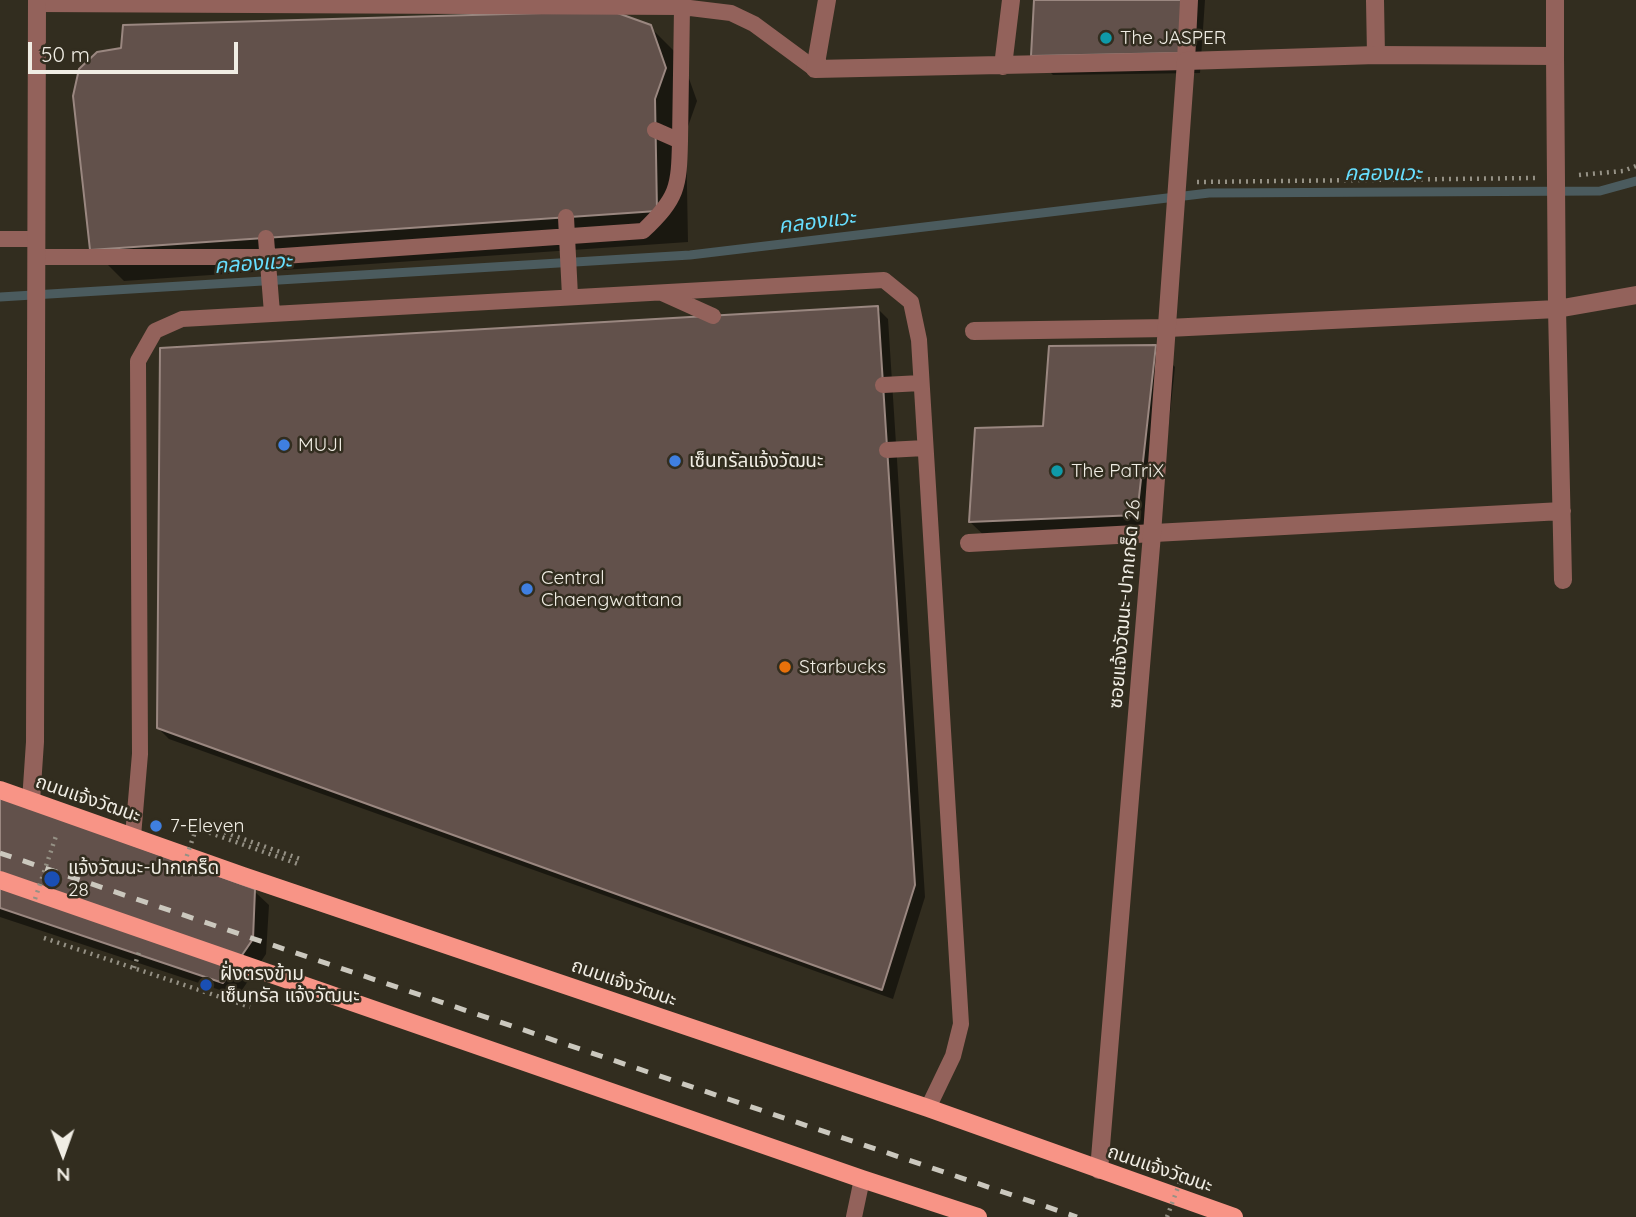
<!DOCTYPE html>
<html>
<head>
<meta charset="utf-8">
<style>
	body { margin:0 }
	#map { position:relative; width:1636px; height:1217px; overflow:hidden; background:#322d1f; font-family:Quicksand,sans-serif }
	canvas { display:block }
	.north { position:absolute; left:28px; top:1119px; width:70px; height:70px; -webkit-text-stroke:5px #322d1f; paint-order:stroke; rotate:179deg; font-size:19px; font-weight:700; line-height:28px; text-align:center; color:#f0ede4 }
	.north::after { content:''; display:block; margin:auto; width:24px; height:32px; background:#f0ede4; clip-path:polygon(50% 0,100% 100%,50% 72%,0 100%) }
	.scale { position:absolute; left:28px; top:42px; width:210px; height:32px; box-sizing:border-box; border:4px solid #f0ede4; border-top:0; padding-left:9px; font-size:21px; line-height:24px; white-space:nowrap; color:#f0ede4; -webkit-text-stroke:5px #322d1f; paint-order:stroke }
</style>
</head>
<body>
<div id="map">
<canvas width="1636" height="1217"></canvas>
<div class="north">N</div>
<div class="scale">50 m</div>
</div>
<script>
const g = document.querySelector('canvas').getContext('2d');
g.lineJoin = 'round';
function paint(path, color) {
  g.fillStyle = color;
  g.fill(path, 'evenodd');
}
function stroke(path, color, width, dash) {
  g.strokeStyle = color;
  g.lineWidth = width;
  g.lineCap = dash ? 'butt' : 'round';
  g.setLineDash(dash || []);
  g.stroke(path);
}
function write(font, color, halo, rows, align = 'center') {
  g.font = font + ' Quicksand,"Noto Sans Thai",sans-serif';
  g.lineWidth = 5;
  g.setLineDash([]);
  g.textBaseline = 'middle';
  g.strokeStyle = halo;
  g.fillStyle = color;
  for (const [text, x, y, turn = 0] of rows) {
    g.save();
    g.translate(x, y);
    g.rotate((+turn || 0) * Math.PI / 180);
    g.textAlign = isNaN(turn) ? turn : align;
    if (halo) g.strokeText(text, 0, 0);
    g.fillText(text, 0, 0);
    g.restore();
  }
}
const shadow = new Path2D(`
	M1036 0H1205L1200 73 1053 75 1033 55Z
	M650 27 682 59 697 101 686 132 688 242 124 281 92 249Z
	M877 308 888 319 925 897 893 999 169 739 158 728Z
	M1155 347 1175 367 1157 534 991 542 970 522 1044 428Z
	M0 798 254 891 269 905 266 954 238 996 0 917Z`);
const stream = new Path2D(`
	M0 297 690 255 1209 193 1600 191 1636 181`);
const building = new Path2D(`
	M1034 0H1184L1180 53 1031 56Z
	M612 11 651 25 666 68 655 99 657 211 90 250 73 96 79 69 97 52 121 48 123 25Z
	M878 306 915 885 882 990 157 728 160 348Z
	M1156 345 1137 515 969 522 975 428 1043 426 1049 346Z
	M0 797 255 889 253 939 223 983 0 908Z`);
const path = new Path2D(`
	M1579 175 1623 171 1636 166
	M1197 182 1535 178
	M198 823 303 860
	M196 828 301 865
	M44 938 250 1007
	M134 968 139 952`);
const service = new Path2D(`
	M37 4 682 7 731 13 754 24 815 69
	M680 141 682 7
	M566 217 570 296
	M266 238 272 313
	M0 239H37
	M37 257H269L643 231C678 198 679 187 680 141L655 130
	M662 293 713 316
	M883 385 921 383
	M887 450 925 448
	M133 836 140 754 138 361 155 331 182 319 884 280 911 302 919 340 961 1024 953 1056 928 1108
	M854 1217 862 1179`);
const minor = new Path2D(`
	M827 0 815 69 1186 61 1189 0
	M1375 0 1376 55
	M1555 56 1557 309 1563 580
	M1003 66 1011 0
	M974 331 1168 328 1557 309 1636 295
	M969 543 1562 511
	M31 801 35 742 37 0`);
const tertiary = new Path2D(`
	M1099 1170 1152 534 1186 61 1376 55 1555 56V0`);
const primary = new Path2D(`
	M0 790 243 876 928 1108 1234 1217
	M0 880 862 1179 978 1217`);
const rail = new Path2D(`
	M0 853 1077 1217`);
const pathBridge = new Path2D(`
	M180 876 198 823
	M35 899 57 833
	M1167 1217 1184 1171`);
const markers = [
	[1106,38,7,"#0f9aa8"],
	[284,445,7,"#3f7fe0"],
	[675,461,7,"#3f7fe0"],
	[1057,471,7,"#0f9aa8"],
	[527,589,7,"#3f7fe0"],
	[785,667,7,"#e8710a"],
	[156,826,7,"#3f7fe0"],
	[52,879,9,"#1a4fb4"],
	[206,985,7,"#1a4fb4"]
];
const poiNames = [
	["The JASPER",1120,38],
	["MUJI",298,445],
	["เซ็นทรัลแจ้งวัฒนะ",689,461],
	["The PaTriX",1071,471],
	["Central",541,578],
	["Chaengwattana",541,600],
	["Starbucks",799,667],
	["7-Eleven",170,826],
	["แจ้งวัฒนะ-ปากเกร็ด",68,868],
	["28",68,890],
	["ฝั่งตรงข้าม",220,974],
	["เซ็นทรัล แจ้งวัฒนะ",220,996]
];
const streetNames = [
	["ซอยแจ้งวัฒนะ-ปากเกร็ด 26",1125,604,-85],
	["ถนนแจ้งวัฒนะ",88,799,19],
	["ถนนแจ้งวัฒนะ",624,983,19],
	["ถนนแจ้งวัฒนะ",1160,1169,19]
];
const waterNames = [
	["คลองแวะ",1383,174],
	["คลองแวะ",817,222,-7],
	["คลองแวะ",253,264,-4]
];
paint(shadow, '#0007');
stroke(stream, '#4b5b5e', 9);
paint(building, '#62514b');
stroke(building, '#9a8780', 2);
stroke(path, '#959185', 4.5, [2, 5]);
stroke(service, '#93625b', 16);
stroke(minor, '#93625b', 18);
stroke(tertiary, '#93625b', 18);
stroke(primary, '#f89486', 18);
stroke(rail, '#cbc8be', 5, [12, 12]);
stroke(pathBridge, '#959185', 4.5, [2, 5]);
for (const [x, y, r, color] of markers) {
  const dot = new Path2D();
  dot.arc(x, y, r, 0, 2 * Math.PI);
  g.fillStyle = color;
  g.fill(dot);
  stroke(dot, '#322d1f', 2.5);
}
write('19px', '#f0ede4', '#322d1f', poiNames, 'left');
write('19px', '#f0ede4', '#322d1f', streetNames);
write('italic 21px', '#67defe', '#322d1f', waterNames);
</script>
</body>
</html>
